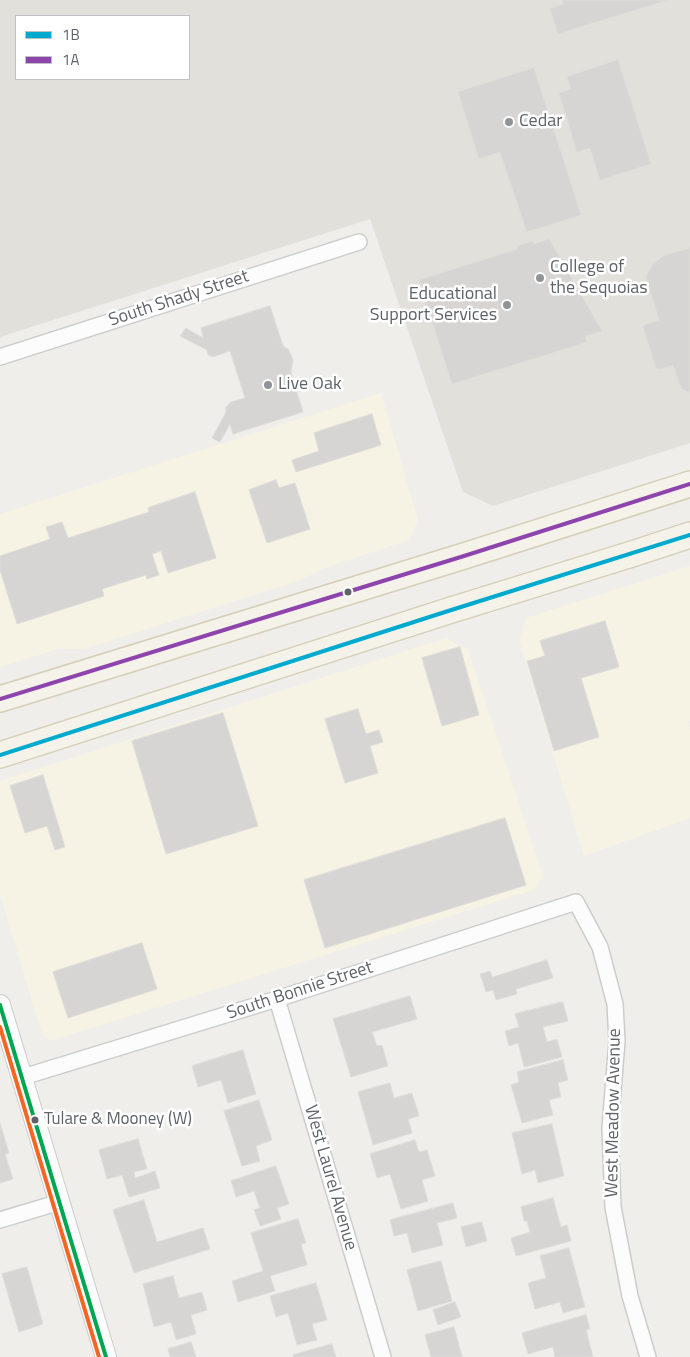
<!DOCTYPE html>
<html>
<head>
<meta charset="utf-8">
<style>
	body { margin:0 }
	#map { position:relative; width:690px; height:1357px; overflow:hidden; background:#efeeea; font-family:"Titillium Web",sans-serif }
	canvas { display:block }
	.legend { position:absolute; left:15px; top:15px; width:175px; height:65px; box-sizing:border-box; background:#fff; border:1px solid #bfc1c3; margin:0; padding:6px 9px; list-style:none; font-size:15px; color:#5f6368 }
	.legend li { display:flex; align-items:center; gap:10px; height:25px }
	.legend b { width:25px; border:1px solid #bfc1c3 }
</style>
</head>
<body>
<div id="map">
<canvas width="690" height="1357"></canvas>
<ul class="legend">
<li><b style="height:6px;background:#00a9ce"></b>1B</li>
<li><b style="height:6px;background:#8e44ad"></b>1A</li>
</ul>
</div>
<script>
const g = document.querySelector('canvas').getContext('2d');
g.lineJoin = 'round';
function paint(path, color) {
  g.fillStyle = color;
  g.fill(path, 'evenodd');
}
function stroke(path, color, width, dash) {
  g.strokeStyle = color;
  g.lineWidth = width;
  g.lineCap = dash ? 'butt' : 'round';
  g.setLineDash(dash || []);
  g.stroke(path);
}
function write(font, color, halo, rows, align = 'center') {
  g.font = font + ' "Titillium Web",sans-serif';
  g.lineWidth = 5;
  g.setLineDash([]);
  g.textBaseline = 'middle';
  g.strokeStyle = halo;
  g.fillStyle = color;
  for (const [text, x, y, turn = 0] of rows) {
    g.save();
    g.translate(x, y);
    g.rotate((+turn || 0) * Math.PI / 180);
    g.textAlign = isNaN(turn) ? turn : align;
    if (halo) g.strokeText(text, 0, 0);
    g.fillText(text, 0, 0);
    g.restore();
  }
}
const commercial = new Path2D(`
	M381 393 418 520 409 540 327 567 298 581 84 649H58L0 667V514Z
	M690 566V720L688 721 690 731V818L584 856 519 640 526 618Z
	M446 638 468 650 543 876 533 890 50 1041 42 1034 0 894V781Z`);
const education = new Path2D(`
	M0 0H690V443L493 506 463 492 370 219 0 337ZM16 16H189V79H16Z`);
const building = new Path2D(`
	M562 0H668L558 34 550 9 563 4Z
	M618 60 651 164 600 180 590 148 577 152 559 93 571 89 567 77Z
	M534 68 581 215 527 232 500 152 479 159 458 92Z
	M549 239 602 331 585 336 587 342 452 384 419 280 518 249 517 246 532 241 534 244Z
	M690 248V392L685 391 681 388 673 365 660 369 656 368 643 327 644 325 659 320 646 277 648 272 653 265 663 256Z
	M270 306 283 346 288 349 291 355 293 361 291 372 303 412 233 434 230 424 220 442 212 438 226 412V407L231 402 245 398 230 351 213 357 208 355 207 350 180 336 186 328 203 338 201 328Z
	M372 414 381 445 296 472 292 460 319 451 314 433Z
	M276 480 279 488 295 483 310 529 267 543 249 490Z
	M195 492 216 558 168 573 161 551 152 554 159 575 147 579 146 575 102 589 104 596 17 624 0 570V556L50 539 46 527 62 522 68 538 149 512 148 508Z
	M605 621 619 667 581 678 599 737 554 751 527 661 545 656 540 641Z
	M460 647 479 715 442 726 422 658Z
	M358 709 366 734 379 730 383 742 370 746 378 773 345 783 325 719Z
	M223 713 258 826 166 854 132 741Z
	M43 775 65 847 55 850 47 826 25 833 10 786Z
	M505 818 526 885 325 948 304 880Z
	M142 943 157 989 68 1018 53 972Z
	M547 960 553 978 516 989 517 994 496 1000 493 990 486 992 480 974 490 971 492 977Z
	M410 996 417 1019 372 1032 377 1046 382 1045 388 1066 351 1077 333 1019Z
	M563 1002 568 1021 543 1027 547 1042 557 1039 562 1057 524 1067 518 1043 509 1046 505 1031 519 1027 515 1014Z
	M243 1050 256 1094 228 1103 221 1080 198 1087 192 1066Z
	M563 1060 568 1080 558 1083 561 1097 549 1100 553 1115 522 1123 511 1085 519 1082 517 1072Z
	M390 1083 394 1098 412 1093 419 1116 408 1119 412 1133 373 1145 358 1092Z
	M259 1100 272 1140 256 1146 260 1161 242 1166 224 1111Z
	M0 1123 9 1153 5 1154 13 1179 0 1183Z
	M552 1124 564 1176 538 1183 535 1170 522 1174 512 1133Z
	M138 1139 147 1169 134 1172 135 1178 155 1171 160 1188 129 1197 122 1175 107 1179 99 1150Z
	M415 1140 419 1152 427 1150 435 1176 422 1180 428 1201 401 1209 390 1174 377 1178 370 1154Z
	M276 1166 289 1204 277 1208 281 1219 260 1226 254 1210 260 1208 254 1191 236 1197 231 1181Z
	M553 1198 561 1227 567 1225 571 1241 516 1256 511 1238 530 1232 527 1221H524L521 1207Z
	M144 1200 157 1242 203 1228 210 1249 134 1273 113 1210Z
	M453 1203 457 1218 437 1223 443 1245 412 1253 407 1233 394 1236 390 1220Z
	M298 1219 306 1243 301 1244 307 1265 270 1276 275 1291 238 1302 232 1281 263 1271 251 1233Z
	M482 1222 487 1241 466 1247 461 1227Z
	M569 1248 585 1307 563 1313 560 1302 535 1309 528 1283 546 1278 540 1256Z
	M441 1261 452 1301 418 1311 407 1270Z
	M27 1267 43 1324 19 1332 2 1274Z
	M173 1276 179 1298 202 1292 207 1310 191 1315 196 1334 176 1340 171 1322 154 1327 143 1284Z
	M316 1283 327 1320 312 1324 317 1340 297 1345 288 1313 276 1317 270 1296Z
	M455 1302 461 1317 438 1325 433 1310Z
	M586 1315 590 1329 586 1330 593 1357H555L553 1347 528 1354 522 1333Z
	M454 1327 462 1357H431L425 1335Z
	M191 1342 196 1357H170L168 1349Z
	M332 1344 336 1357H293V1355Z`);
const minor = new Path2D(`
	M0 357 359 242
	M277 999 383 1357
	M23 1077 277 999 576 902 600 947 615 1004 617 1041 610 1128 613 1207 630 1296 648 1357
	M0 1220 60 1202`);
const tertiary = new Path2D(`
	M0 1005 106 1357`);
const primary = new Path2D(`
	M0 699 464 556 690 484
	M0 755 445 612 632 554 690 535`);
const bus1 = new Path2D(`
	M0 755 445 612 690 535`);
const bus2 = new Path2D(`
	M0 699 464 556 690 484`);
const bus3 = new Path2D(`
	M0 1005 106 1357`);
const bus4 = new Path2D(`
	M0 1027 99 1357`);
const markers = [
	[509,122,5,"#919496"],
	[540,278,5,"#919496"],
	[507,305,5,"#919496"],
	[268,385,5,"#919496"],
	[348,592,4.5,"#5f6368"],
	[35,1120,4.5,"#5f6368"]
];
const busNames = [
	["Tulare & Mooney (W)",44,1120]
];
const poiNames = [
	["Cedar",519,122],
	["College of",550,268],
	["the Sequoias",550,289],
	["Educational",497,295,"right"],
	["Support Services",497,316,"right"],
	["Live Oak",278,385]
];
const streetNames = [
	["South Shady Street",179,299,-18],
	["South Bonnie Street",300,991,-18],
	["West Meadow Avenue",614,1113,-89],
	["West Laurel Avenue",330,1178,74]
];
paint(commercial, '#f7f3e4');
paint(education, '#e2e0da');
paint(building, '#d6d5d3');
stroke(building, '#deddd9', 1);
stroke(minor, '#cbcccc', 18);
stroke(tertiary, '#cbcccc', 22);
stroke(primary, '#d7ceb8', 28);
stroke(minor, '#fdfcfc', 15);
stroke(tertiary, '#fdfcfc', 20);
stroke(primary, '#f4f2e9', 25);
stroke(bus1, '#00a9ce', 4);
stroke(bus2, '#8e44ad', 4);
stroke(bus3, '#00a651', 4);
stroke(bus4, '#f26522', 4);
for (const [x, y, r, color] of markers) {
  const dot = new Path2D();
  dot.arc(x, y, r, 0, 2 * Math.PI);
  g.fillStyle = color;
  g.fill(dot);
  stroke(dot, '#fff', 2);
}
write('17px', '#5f6368', '#fff', busNames, 'left');
write('18px', '#5f6368', '#fff', poiNames, 'left');
write('18px', '#5f6368', '#fff', streetNames);
</script>
</body>
</html>
